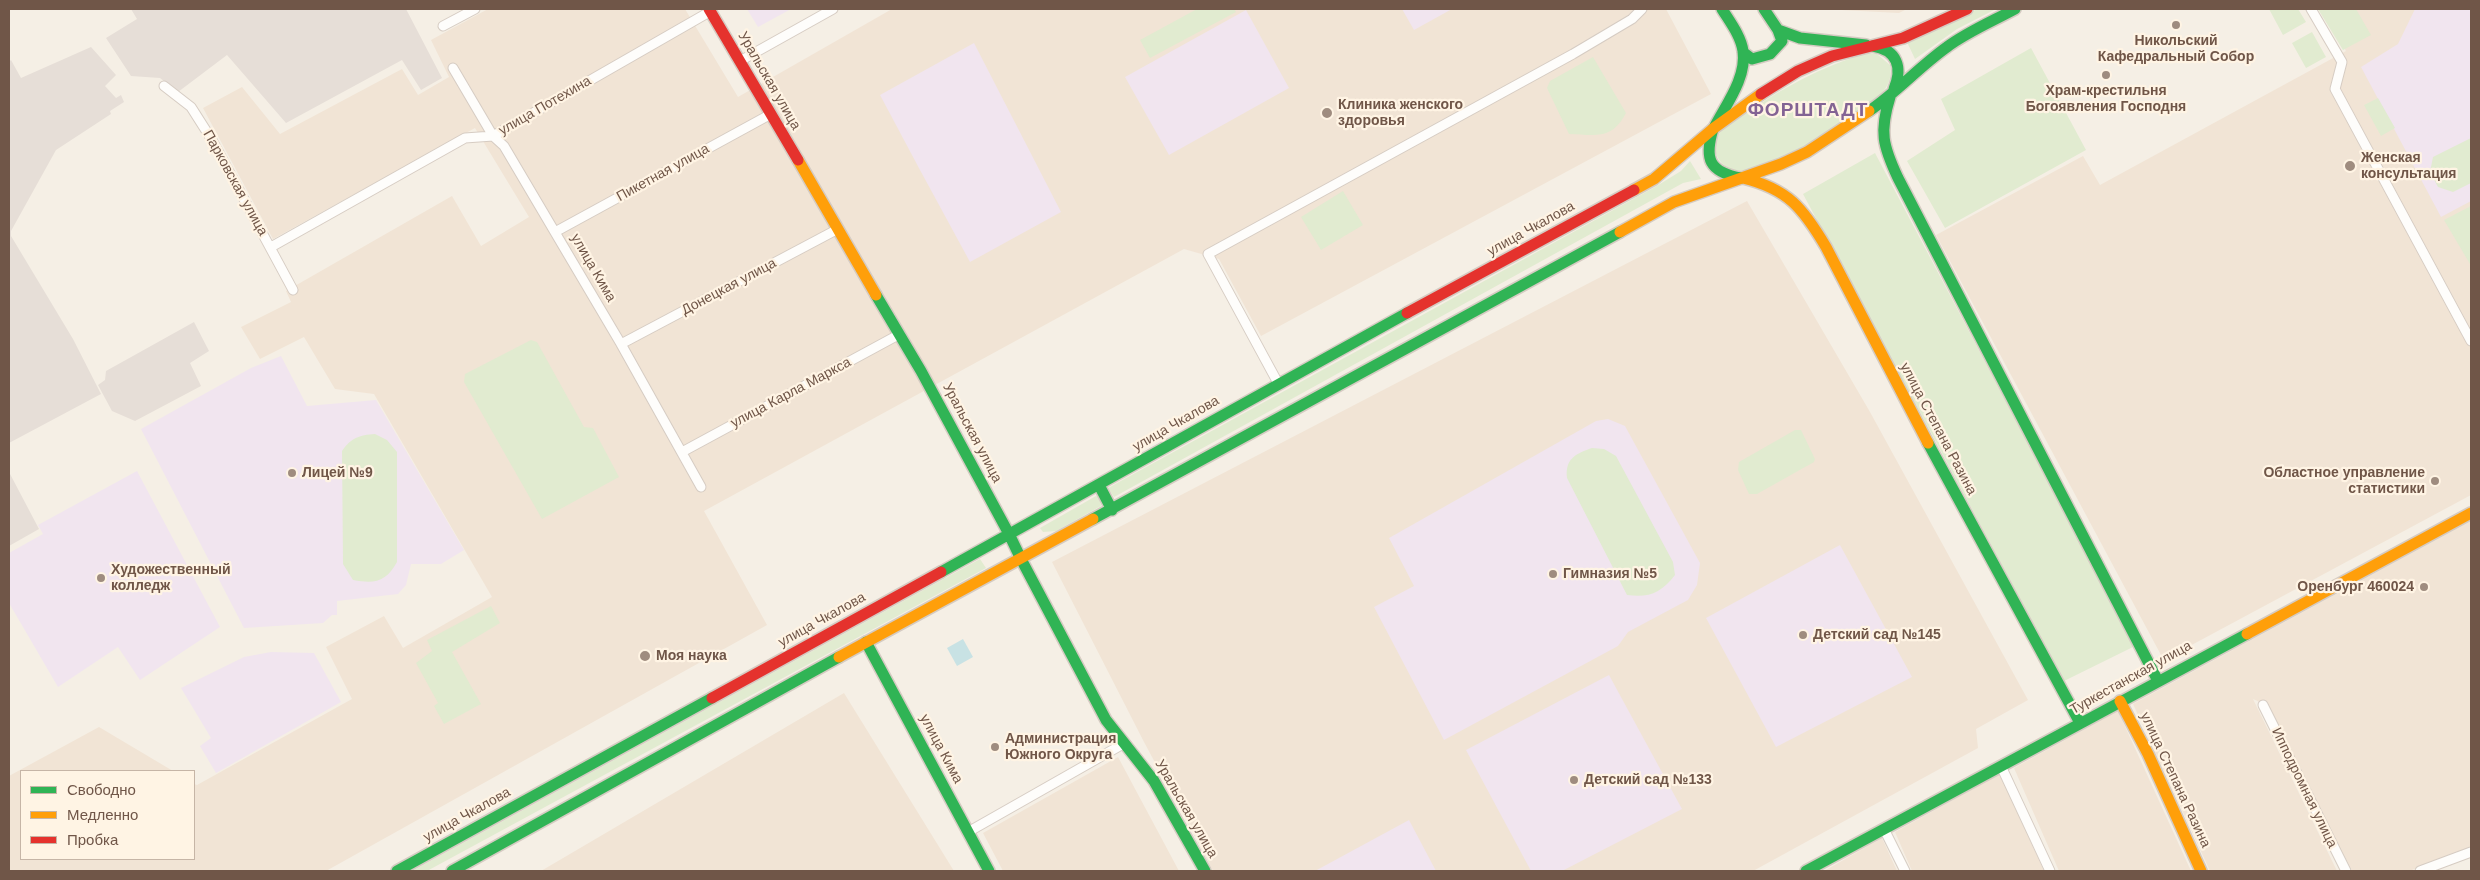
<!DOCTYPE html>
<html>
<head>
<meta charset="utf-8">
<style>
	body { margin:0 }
	#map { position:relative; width:2480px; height:880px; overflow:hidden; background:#f5efe5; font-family:Arial,sans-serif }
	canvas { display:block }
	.frame { position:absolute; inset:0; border:10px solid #705648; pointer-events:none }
	.legend { position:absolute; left:20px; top:770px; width:175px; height:90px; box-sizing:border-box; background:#fff4e4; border:1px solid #c6b5a6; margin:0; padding:6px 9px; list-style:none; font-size:15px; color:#705648 }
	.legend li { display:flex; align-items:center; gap:10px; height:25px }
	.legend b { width:25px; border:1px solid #c6b5a6 }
</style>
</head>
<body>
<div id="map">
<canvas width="2480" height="880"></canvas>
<div class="frame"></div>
<ul class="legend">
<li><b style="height:6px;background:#30b455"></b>Свободно</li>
<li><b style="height:6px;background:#ff9f0a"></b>Медленно</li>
<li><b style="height:6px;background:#e5322d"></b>Пробка</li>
</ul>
</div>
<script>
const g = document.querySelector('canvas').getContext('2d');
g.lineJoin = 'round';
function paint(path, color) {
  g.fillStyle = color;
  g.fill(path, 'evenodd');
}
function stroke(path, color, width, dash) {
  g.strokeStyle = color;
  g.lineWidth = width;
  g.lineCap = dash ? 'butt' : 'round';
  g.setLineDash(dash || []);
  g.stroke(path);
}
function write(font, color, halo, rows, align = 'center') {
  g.font = font + ' Arial,sans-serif';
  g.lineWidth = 4.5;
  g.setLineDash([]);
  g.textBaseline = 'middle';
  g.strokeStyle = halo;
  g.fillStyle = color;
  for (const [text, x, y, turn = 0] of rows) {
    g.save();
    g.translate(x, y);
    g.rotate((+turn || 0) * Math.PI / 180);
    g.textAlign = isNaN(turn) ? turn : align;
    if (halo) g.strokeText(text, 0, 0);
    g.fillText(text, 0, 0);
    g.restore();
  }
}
const residential = new Path2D(`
	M488 9H685L738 97 892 9H1666L1711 94 1261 336 1219 259 1184 249 704 511 767 625 326 871H9V776L99 727 173 771H21V859H194V784L197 785 352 699 326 647 384 616 403 648 492 597 374 394 335 389 304 337 260 359 241 327 291 302 286 291 452 196 481 246 529 217 475 128 273 239 203 108 242 87 280 134 402 69 418 95 449 77 431 40Z
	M1822 9H1907L1899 13Z
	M2322 9H2471V495L2173 655H2161L1936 235 2083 156 2100 185 2346 51Z
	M1747 201 1870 412 2028 700 1976 729 1978 748 1753 871H1213L1144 742 1052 562Z
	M2471 521V848L2409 871H2352L2269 706 2253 699 2337 871H2210L2133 704Z
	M844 693 954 871H541Z
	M2118 711 2191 871H2059L2014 768Z
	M1118 757 1179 871H1003L983 833Z
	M2000 774 2044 871H1912L1895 832Z
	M1882 838 1897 871H1824Z`);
const industrial = new Path2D(`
	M131 9H406L442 78 421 90 402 60 286 123 227 55 178 92 160 78 131 76 106 38 137 19Z
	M91 47 116 75 105 86 116 98 121 95 124 102 110 111 111 114 56 150 11 231V236L73 339 101 394 9 443V62L11 60 21 78Z
	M194 322 209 351 190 363 201 386 135 421 112 411 98 385 105 380 106 371Z
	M9 472 39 529 9 546Z`);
const education = new Path2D(`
	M747 9H791L758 27Z
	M1402 9H1452L1414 30Z
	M2415 9H2471V201L2441 217 2361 67 2398 44Z
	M1246 10 1289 88 1169 155 1125 77Z
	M974 43 1061 212 970 262 920 170 993 129 920 170 880 95Z
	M281 356 307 406 376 400 464 550 441 564H411L406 585 398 594 337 601V615H332L323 623 244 628 141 429 251 368Z
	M1608 419 1625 426 1700 563 1697 585 1688 600 1628 632 1618 646 1444 740 1374 607 1414 586 1389 538 1596 421Z
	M137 471 220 627 140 680 118 647 58 687 9 603V553L43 534 38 525Z
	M1840 545 1912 677 1776 747 1706 618Z
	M271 652 314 653 341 702 216 773 200 746 211 738 181 688 244 657Z
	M1609 675 1682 809 1562 871H1531L1466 750Z
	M1409 820 1436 871H1315Z`);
const green = new Path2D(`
	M1197 9H1234L1236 12 1150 58 1140 40Z
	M1977 9H1996L1957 29 1915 59 1907 42 1944 27Z
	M2269 9H2298L2306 22 2283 35Z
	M2318 9H2356L2371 35 2343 50Z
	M2312 32 2326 57 2306 68 2292 43Z
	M2031 48 2086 150 1945 228 1907 161 1955 130 1941 99Z
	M1867 53 1877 54 1890 65C1892 77 1889 86 1880 95 1873 103 1861 109 1852 115 1827 132 1765 177 1734 170 1725 168 1718 161 1716 153 1715 147 1716 139 1719 134 1723 127 1733 122 1740 117 1779 90 1822 66 1867 53Z
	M1593 57 1626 113C1612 140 1596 135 1569 134L1547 88 1550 81Z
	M2378 98 2395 128 2381 136 2364 105Z
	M2471 138V183L2453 192 2438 187 2430 172 2433 157Z
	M1875 153 2135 646 2064 681 1803 194Z
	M1690 161 1701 179 1683 183 1114 497 1108 488 1655 187 1681 171Z
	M1343 191 1363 225 1321 250 1301 217Z
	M2471 206V263L2470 264 2444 220Z
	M531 340 537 342 584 427 593 428 619 477 542 519 464 382 465 374Z
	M1795 430H1801L1815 459 1814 462 1757 494H1749L1738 470 1739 462Z
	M375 434 387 440 397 452V562C386 582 375 584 353 580L343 564 342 451C351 438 359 435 375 434Z
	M1592 448 1604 449 1616 456 1673 562 1675 575C1661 593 1649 598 1627 595L1567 478C1565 459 1575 454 1592 448Z
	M1096 496 1099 497 1101 506 1056 531 1043 532 1040 528Z
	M980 559 986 568 427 871H412Z
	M491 606 500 623 452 652 481 704 444 724 434 706 438 703 416 663 432 651 427 640Z`);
const water = new Path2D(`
	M963 639 973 657 957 666 947 648Z`);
const street = new Path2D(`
	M2311 9 2342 62 2335 89 2471 341
	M443 26 475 9
	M740 61 833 9
	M453 68 493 136 504 146 621 344 701 487
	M164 86 191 107 212 140 293 290
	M555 232 771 114
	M271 247 465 138 493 136 711 11
	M621 344 838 229
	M1278 383 1208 254 1573 54 1632 19 1642 9
	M682 452 900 334
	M2263 705 2346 871
	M2001 766 2050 871
	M1884 829 1905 871
	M968 832 1123 744
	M2420 871 2471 852`);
const fast = new Path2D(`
	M1764 9 1778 30 1800 38 1866 45
	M1873 46C1897 50 1903 67 1894 89
	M1743 52 1752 59 1770 54 1782 41 1778 30
	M1890 97C1879 132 1883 146 1898 178L2158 681
	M1869 111C1897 92 1919 67 1947 47 1967 32 1993 21 2015 9
	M1714 128C1725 106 1747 78 1743 51 1741 36 1730 22 1722 9
	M1713 129C1704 159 1709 172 1741 178
	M876 295 921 371 1009 534
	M1928 443 2080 723
	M1099 485 1112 510
	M1093 519 1620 232
	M1009 534 1021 559
	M1021 559 1106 720 1154 781 1205 871
	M941 572 1407 313
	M866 642 989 871
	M397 871 712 698
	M452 871 839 657
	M1806 871 2247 634`);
const slow = new Path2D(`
	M798 160 876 295
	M1743 178C1788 189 1803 208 1826 247L1928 443
	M1634 190 1654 179 1714 128 1761 94
	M1620 232 1674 202 1781 164 1807 152 1869 111
	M2247 634 2471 513
	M839 657 1093 519
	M2120 701 2148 754 2201 871`);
const jam = new Path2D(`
	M709 9 798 160
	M1761 94 1798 71 1832 56 1903 38 1967 9
	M1407 313 1634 190
	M712 698 941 572`);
const markers = [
	[2176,25,5,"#9f8c7f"],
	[2106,75,5,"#9f8c7f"],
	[1327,113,6,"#9f8c7f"],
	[2350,166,6,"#9f8c7f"],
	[292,473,5,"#9f8c7f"],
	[2435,481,5,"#9f8c7f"],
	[1553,574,5,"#9f8c7f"],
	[101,578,5,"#9f8c7f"],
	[2424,587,5,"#9f8c7f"],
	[1803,635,5,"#9f8c7f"],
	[645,656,6,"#9f8c7f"],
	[995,747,5,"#9f8c7f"],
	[1574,780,5,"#9f8c7f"]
];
const poiNames = [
	["Никольский",2176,41,"center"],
	["Кафедральный Собор",2176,57,"center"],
	["Храм-крестильня",2106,91,"center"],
	["Богоявления Господня",2106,107,"center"],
	["Клиника женского",1338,105],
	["здоровья",1338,121],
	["Женская",2361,158],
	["консультация",2361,174],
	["Лицей №9",302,473],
	["Областное управление",2425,473,"right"],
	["статистики",2425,489,"right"],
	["Художественный",111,570],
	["колледж",111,586],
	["Гимназия №5",1563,574],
	["Оренбург 460024",2414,587,"right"],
	["Детский сад №145",1813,635],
	["Моя наука",656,656],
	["Администрация",1005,739],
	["Южного Округа",1005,755],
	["Детский сад №133",1584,780]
];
const streetNames = [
	["Уральская улица",769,81,60],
	["улица Потехина",545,106,-30],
	["Пикетная улица",663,173,-29],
	["Парковская улица",235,183,61],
	["улица Чкалова",1531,229,-29],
	["улица Кима",593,268,60],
	["Донецкая улица",729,287,-28],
	["улица Карла Маркса",791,393,-28],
	["улица Чкалова",1176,424,-30],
	["улица Степана Разина",1938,429,62],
	["Уральская улица",972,433,62],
	["улица Чкалова",822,620,-29],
	["Туркестанская улица",2131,678,-29],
	["улица Кима",941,749,62],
	["улица Степана Разина",2175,780,65],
	["Ипподромная улица",2304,788,64],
	["Уральская улица",1186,809,60],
	["улица Чкалова",467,815,-29]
];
const districtNames = [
	["ФОРШТАДТ",1808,111]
];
paint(residential, '#f1e4d5');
paint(industrial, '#e6ded7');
paint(education, '#f1e5ef');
paint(green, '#e1ebd0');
paint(water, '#c8e2e4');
stroke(street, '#d6ccc3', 11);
stroke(fast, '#d5cbc2', 14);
stroke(slow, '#d5cbc2', 14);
stroke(jam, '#d5cbc2', 14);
stroke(street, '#fefdfb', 9);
stroke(fast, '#30b455', 11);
stroke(slow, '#ff9f0a', 11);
stroke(jam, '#e5322d', 11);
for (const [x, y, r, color] of markers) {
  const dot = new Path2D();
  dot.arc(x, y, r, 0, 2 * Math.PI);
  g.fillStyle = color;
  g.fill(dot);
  stroke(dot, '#fff4e4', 2);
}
write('bold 14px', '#705648', '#fff4e4', poiNames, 'left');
write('14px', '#705648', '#fff4e4', streetNames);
g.letterSpacing = '1px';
write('bold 19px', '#836394', '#fff4e4', districtNames);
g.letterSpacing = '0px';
</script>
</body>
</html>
